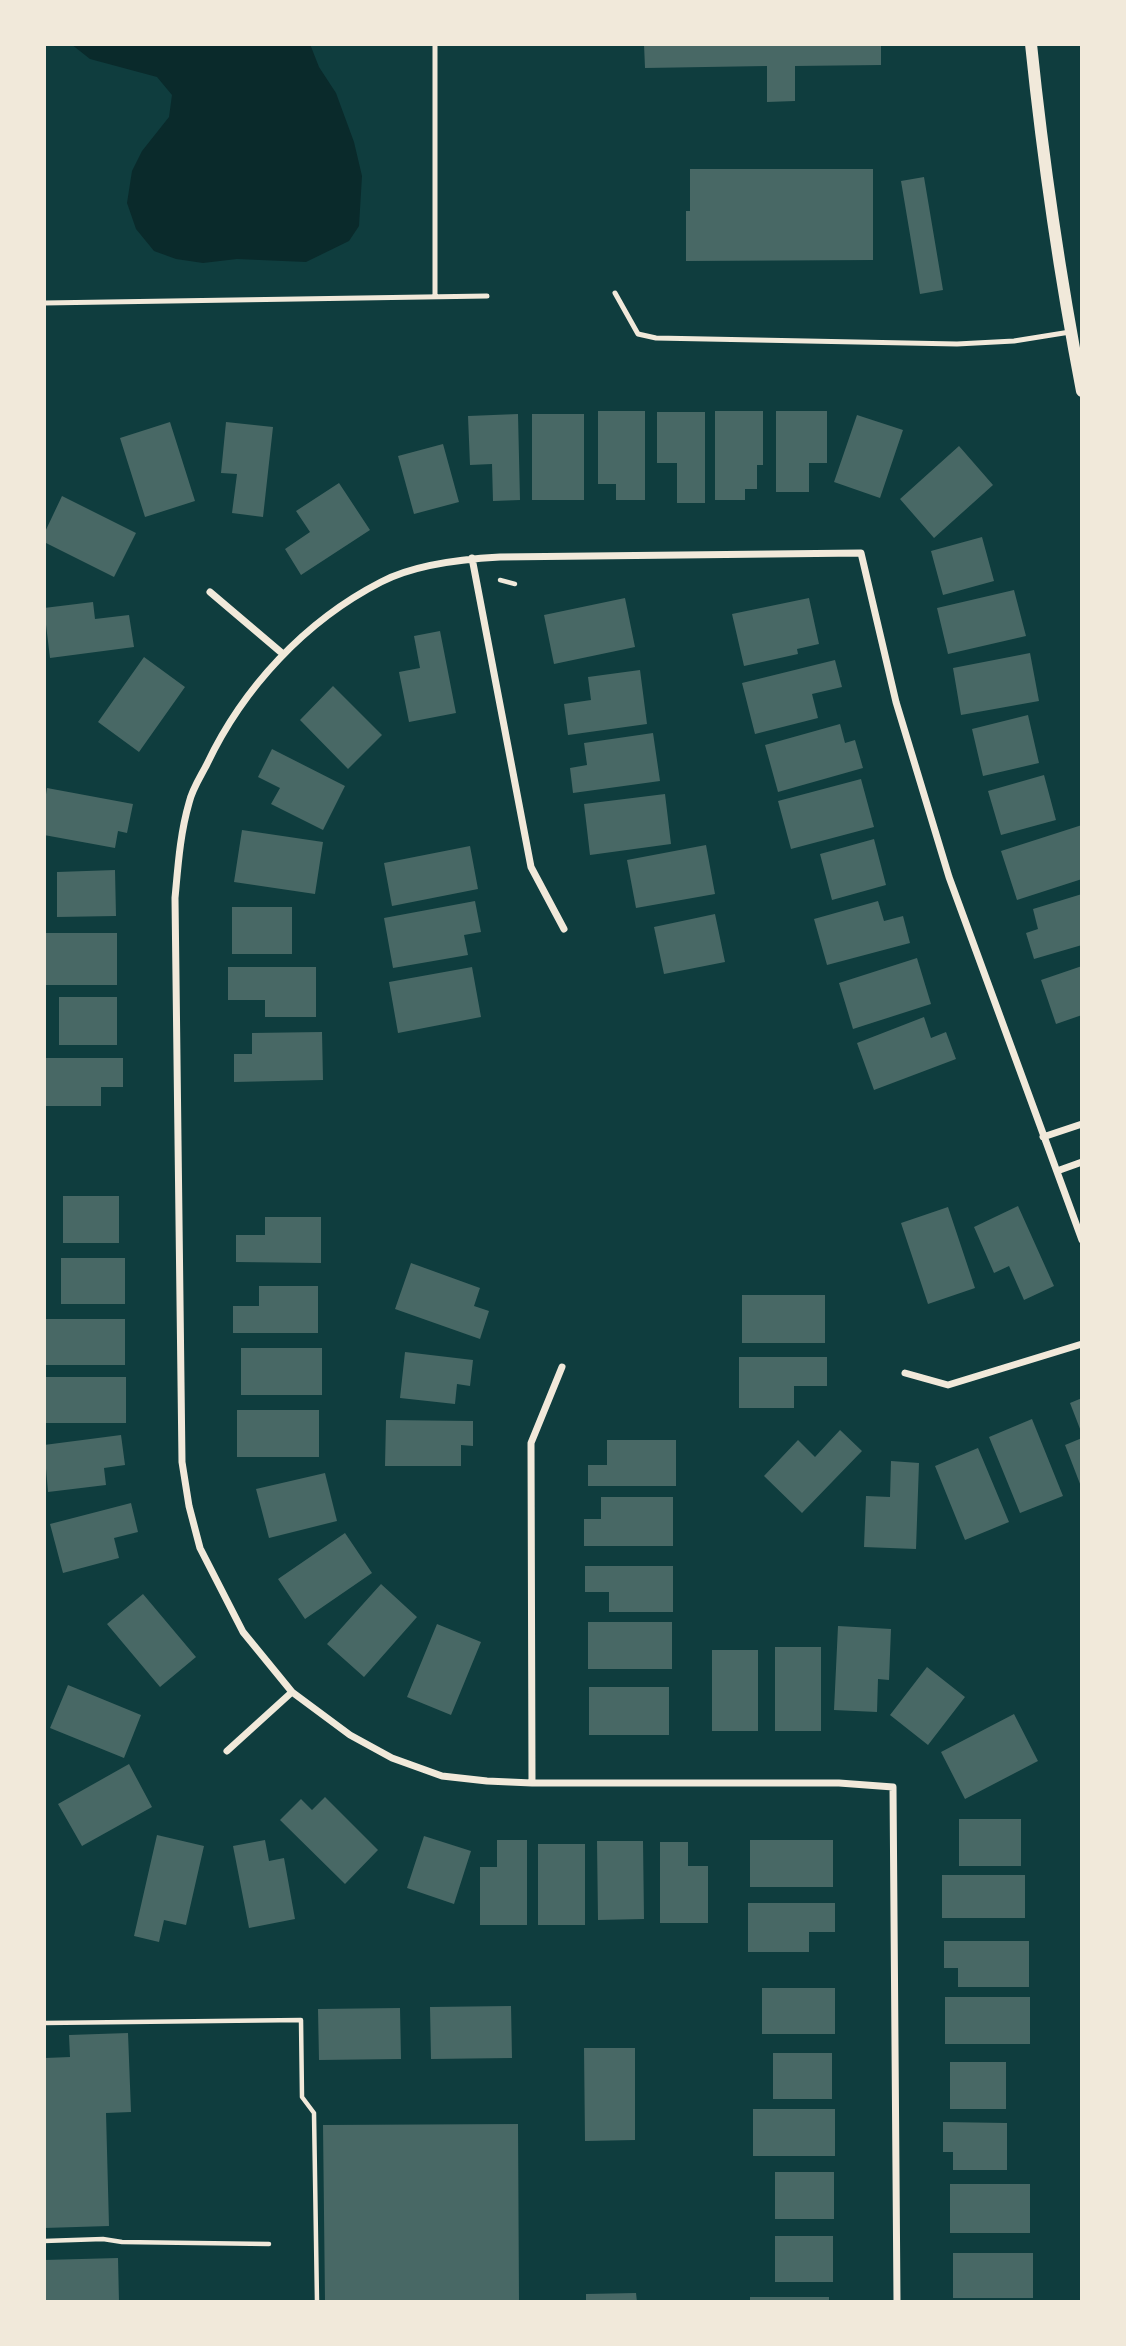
<!DOCTYPE html>
<html>
<head>
<meta charset="utf-8">
<style>
	body { margin:0 }
	#map { position:relative; width:1126px; height:2346px; overflow:hidden; background:#0f3d3e; font-family:"Titillium Web",sans-serif }
	canvas { display:block }
	.frame { position:absolute; inset:0; border:46px solid #f1e9da; pointer-events:none }
</style>
</head>
<body>
<div id="map">
<canvas width="1126" height="2346"></canvas>
<div class="frame"></div>
</div>
<script>
const g = document.querySelector('canvas').getContext('2d');
g.lineJoin = 'round';
function paint(path, color) {
  g.fillStyle = color;
  g.fill(path, 'evenodd');
}
function stroke(path, color, width, dash) {
  g.strokeStyle = color;
  g.lineWidth = width;
  g.lineCap = dash ? 'butt' : 'round';
  g.setLineDash(dash || []);
  g.stroke(path);
}
const water = new Path2D(`
	M71 44H310L319 67 336 93 354 142 362 176 359 226 349 241 306 262 237 259 203 263 176 259 154 251 136 229 127 203 132 171 142 151 169 117 172 95 157 77 90 59Z`);
const building = new Path2D(`
	M644 44H881V65L795 66V101L767 102V66L645 68Z
	M690 169H873V260L686 261V211H690Z
	M924 177 943 290 920 294 901 181Z
	M598 411H645V500H616V484H598Z
	M715 411H763V465H757V489H745V500H715Z
	M776 411H827V463H809V492H776Z
	M657 412H705V503H677V463H657Z
	M518 414 520 500 493 501 492 464 470 465 468 416Z
	M532 414H584V500H532Z
	M857 415 903 430 880 498 834 482Z
	M170 422 195 501 145 517 120 438Z
	M226 422 273 427 263 517 232 513 237 474 221 473Z
	M443 444 459 502 414 514 398 456Z
	M959 446 993 485 934 538 900 499Z
	M339 483 370 530 301 575 285 549 310 532 296 511Z
	M62 496 136 533 114 577 44 542V534Z
	M982 537 994 581 943 595 931 551Z
	M1014 590 1026 636 948 654 937 608Z
	M625 598 635 647 554 664 544 615Z
	M809 598 819 644 797 649 798 654 744 666 732 614Z
	M93 602 95 619 129 615 134 647 50 658 44 608Z
	M440 631 456 713 409 722 399 672 420 668 414 636Z
	M1030 653 1039 701 961 715 953 668Z
	M144 657 185 687 139 752 98 722Z
	M835 660 842 687 812 694 818 718 755 734 742 683Z
	M640 670 647 724 568 735 564 704 591 700 588 677Z
	M333 686 382 735 348 769 300 720Z
	M1028 715 1039 763 983 776 972 729Z
	M840 724 845 743 855 740 863 768 778 792 765 745Z
	M653 733 660 781 573 793 570 768 587 765 584 743Z
	M272 749 345 786 323 830 271 804 280 788 258 777Z
	M1044 775 1056 820 1001 835 988 791Z
	M861 779 874 827 791 849 778 801Z
	M47 788 133 804 127 833 118 831 115 848 44 835V807Z
	M665 794 671 844 590 855 584 804Z
	M1082 825V879L1017 900 1001 851Z
	M242 830 323 842 315 894 234 882Z
	M874 839 886 885 832 900 820 854Z
	M706 845 715 894 636 908 627 860Z
	M470 846 478 889 392 906 384 863Z
	M115 870 116 916 57 917V872Z
	M1082 894V945L1034 959 1026 933 1038 929 1033 909Z
	M475 901 481 932 464 935 468 955 393 968 384 918Z
	M878 901 884 921 903 916 910 943 827 965 814 919Z
	M232 907H292V954H232Z
	M715 914 725 962 664 974 654 927Z
	M44 933H117V985H44Z
	M917 958 931 1004 853 1029 839 983Z
	M1082 966V1015L1056 1024 1041 980Z
	M228 967H316V1017H265V1000H228Z
	M472 967 481 1017 398 1033 389 982Z
	M59 997H117V1045H59Z
	M924 1017 931 1038 946 1032 956 1059 874 1090 857 1043Z
	M322 1032 323 1080 234 1082V1054H252V1033Z
	M44 1058H123V1087H101V1106H44Z
	M63 1196H119V1243H63Z
	M1018 1206 1054 1286 1024 1300 1009 1266 994 1273 974 1227Z
	M948 1207 975 1288 928 1304 901 1223Z
	M265 1217H321V1263L236 1262V1235H265Z
	M61 1258H125V1304H61Z
	M411 1263 480 1288 474 1306 489 1311 480 1339 395 1309Z
	M259 1286H318V1333H233V1306H259Z
	M742 1295H825V1343H742Z
	M44 1319H125V1365H44Z
	M241 1348H322V1395H241Z
	M405 1352 473 1360 470 1386 457 1384 455 1404 400 1398Z
	M739 1357H827V1386H794V1408H739Z
	M46 1377H126V1423H46Z
	M1082 1398V1434L1070 1403Z
	M237 1410H319V1457H237Z
	M1032 1419 1063 1496 1020 1513 989 1437Z
	M386 1420 473 1421V1446L461 1445V1466H385Z
	M840 1430 862 1451 802 1513 764 1476 798 1440 815 1457Z
	M121 1435 125 1465 104 1468 106 1485 48 1492 44 1445Z
	M1082 1438V1489L1065 1445Z
	M607 1440H676V1486H588V1465H607Z
	M978 1448 1009 1522 965 1540 935 1466Z
	M891 1461 919 1463 916 1549 864 1547 866 1496 890 1497Z
	M325 1473 337 1521 269 1538 256 1489Z
	M601 1497H673V1546H584V1519H601Z
	M131 1503 138 1532 114 1538 119 1558 63 1573 50 1524Z
	M345 1533 372 1573 305 1619 278 1579Z
	M585 1566H673V1612H609V1592H585Z
	M381 1584 417 1617 364 1677 327 1644Z
	M143 1594 196 1657 160 1687 107 1624Z
	M588 1622H672V1669H588Z
	M437 1624 481 1642 451 1715 407 1697Z
	M838 1626 891 1629 889 1680 878 1679 877 1712 834 1710Z
	M775 1647H821V1731H775Z
	M712 1650H758V1731H712Z
	M927 1667 965 1697 928 1745 890 1715Z
	M68 1685 141 1715 124 1758 50 1728Z
	M589 1687H669V1735H589Z
	M1014 1714 1038 1761 965 1799 941 1752Z
	M129 1764 152 1807 82 1846 58 1804Z
	M325 1797 378 1850 345 1884 280 1820 301 1799 312 1810Z
	M959 1819H1021V1866H959Z
	M157 1835 204 1846 186 1925 164 1920 159 1942 134 1936Z
	M424 1836 471 1851 454 1904 407 1888Z
	M265 1840 269 1861 284 1858 295 1919 249 1928 233 1846Z
	M497 1840H527V1925H480V1867H497Z
	M750 1840H833V1887H750Z
	M597 1841H643L644 1919 598 1920Z
	M660 1842H688V1866H708V1923H660Z
	M538 1844H585V1925H538Z
	M942 1875H1025V1918H942Z
	M748 1903H835V1932H809V1952H748Z
	M944 1941H1029V1987H958V1968H944Z
	M762 1988H835V2034H762Z
	M945 1997H1030V2044H945Z
	M511 2006 512 2058 431 2059 430 2007Z
	M400 2008 401 2059 319 2060 318 2009Z
	M128 2033 131 2112 106 2113 109 2226 44 2228 45 2058 70 2057 69 2035Z
	M584 2048H635V2140L585 2141Z
	M773 2053H832V2099H773Z
	M950 2062H1006V2109H950Z
	M753 2109H835V2156H753Z
	M943 2122 1007 2123V2170H953V2152H943Z
	M518 2124 519 2302H325L323 2125Z
	M775 2172H834V2219H775Z
	M950 2184H1030V2233H950Z
	M775 2236H833V2282H775Z
	M953 2253H1033V2298H953Z
	M118 2258 119 2302H44V2260Z
	M636 2293 637 2302H586V2294Z
	M750 2297H829V2302H750Z`);
const path = new Path2D(`
	M500 580 515 584
	M44 2023 301 2020 302 2097 314 2113 317 2302
	M44 2241 103 2239 122 2242 269 2244`);
const service = new Path2D(`
	M615 293 638 334 656 338 957 344 1014 341 1070 332
	M435 295V44
	M44 303 487 296`);
const minor = new Path2D(`
	M472 558 531 867 564 929
	M210 592 283 654
	M1043 1137 1082 1124
	M1057 1171 1082 1162
	M905 1373 948 1385 1082 1344
	M227 1751 292 1692
	M532 1783 531 1443 562 1367
	M897 2302 893 1787 839 1783H532L487 1781 442 1776 392 1758 350 1735 292 1692 243 1632 200 1548 189 1506 182 1462 175 898C178 866 180 834 189 803 192 789 201 776 207 764 243 688 305 621 381 582 415 564 463 559 500 557L861 553 896 702 949 877 1082 1240`);
const tertiary = new Path2D(`
	M1031 44C1043 160 1060 277 1082 391`);
paint(water, '#0a2a2b');
paint(building, '#486865');
stroke(path, '#f1e9da', 4.5);
stroke(service, '#f1e9da', 5);
stroke(minor, '#f1e9da', 7);
stroke(tertiary, '#f1e9da', 12);
</script>
</body>
</html>
